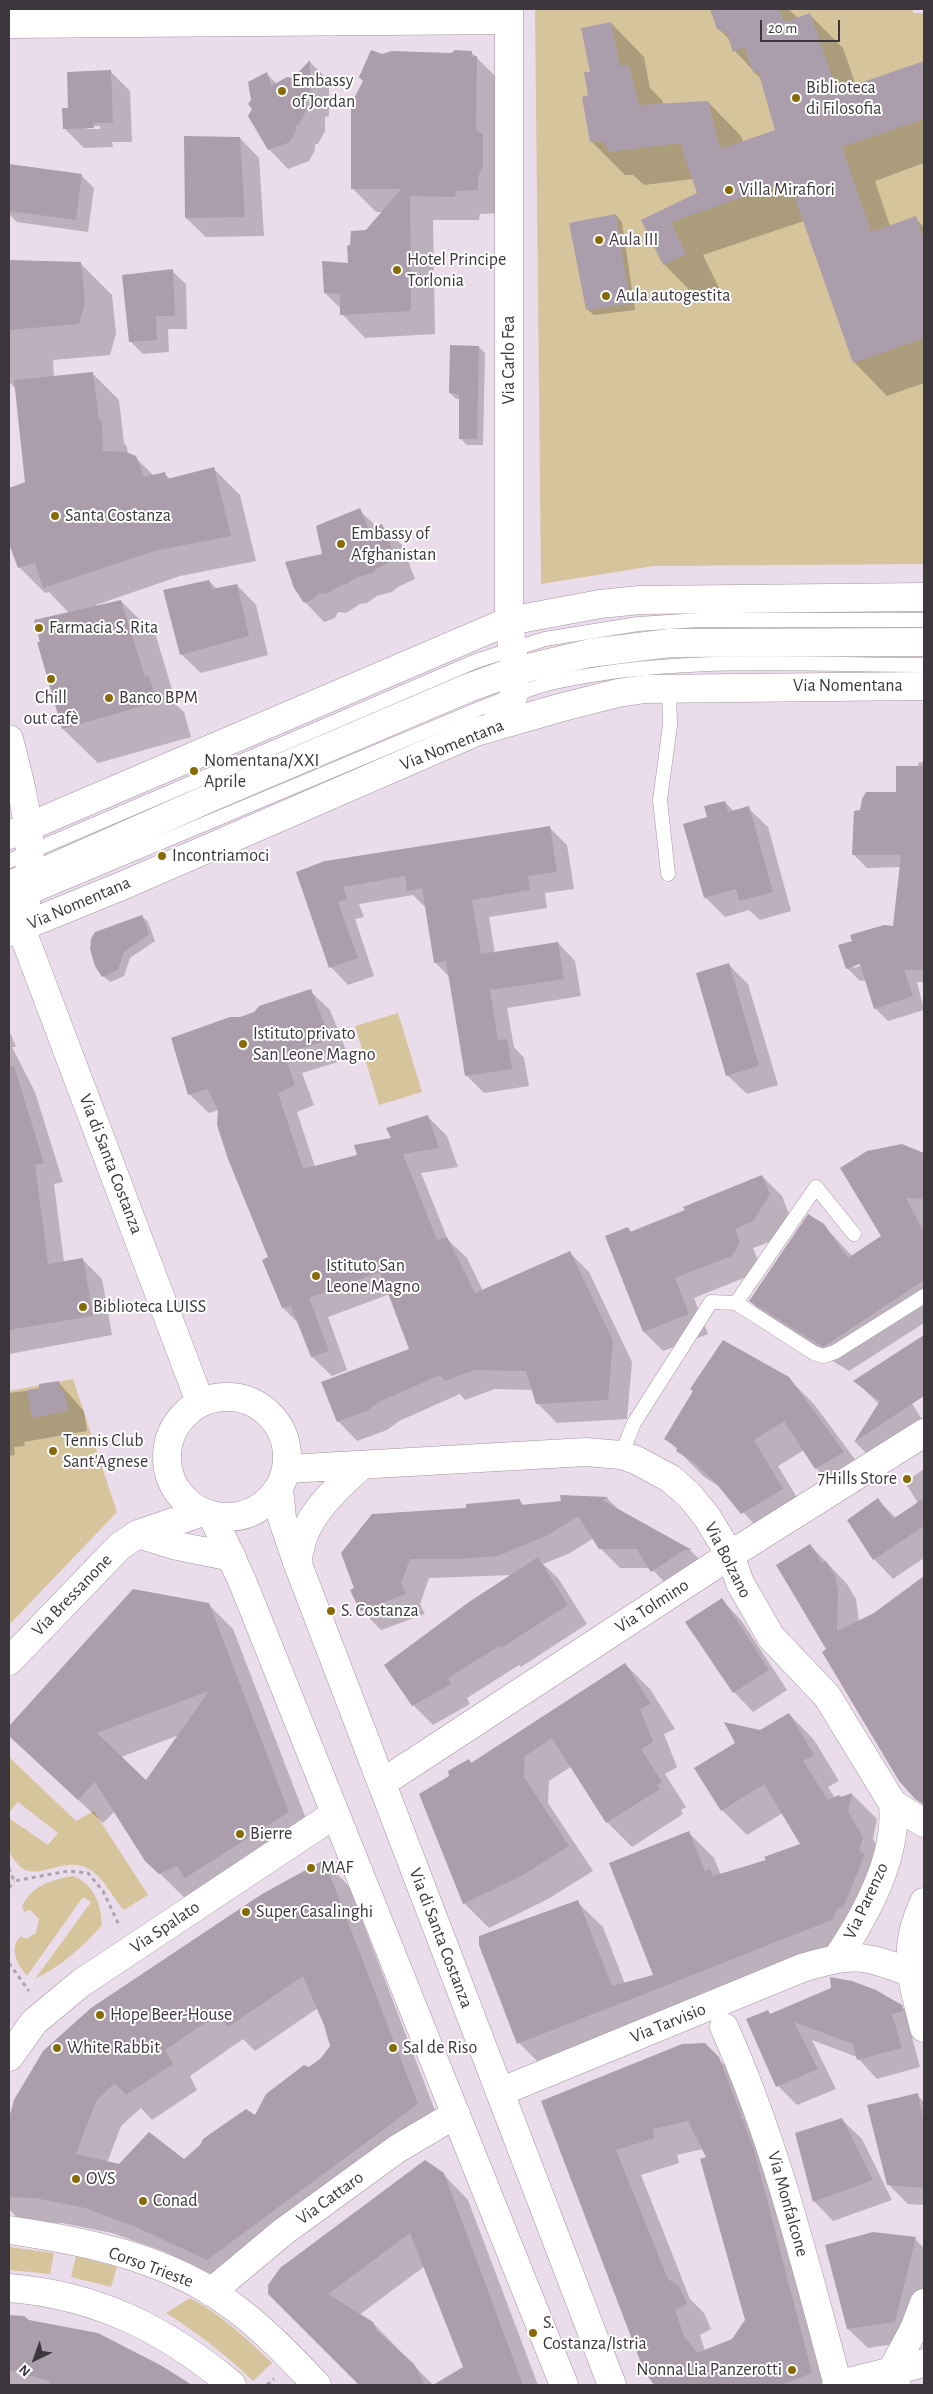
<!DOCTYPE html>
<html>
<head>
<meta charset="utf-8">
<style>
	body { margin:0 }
	#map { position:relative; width:933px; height:2394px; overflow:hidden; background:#ebdceb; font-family:"Alegreya Sans",sans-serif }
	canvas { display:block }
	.frame { position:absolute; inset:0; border:10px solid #3c373d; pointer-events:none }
	.north { position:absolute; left:10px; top:2334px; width:50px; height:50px; -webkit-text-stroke:4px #fff; paint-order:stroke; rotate:222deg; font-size:14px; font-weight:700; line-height:20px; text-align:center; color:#3c373d }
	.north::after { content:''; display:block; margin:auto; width:18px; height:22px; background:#3c373d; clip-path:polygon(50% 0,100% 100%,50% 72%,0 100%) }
	.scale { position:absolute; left:760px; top:20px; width:80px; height:22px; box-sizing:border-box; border:2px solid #3c373d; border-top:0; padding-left:6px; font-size:15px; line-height:18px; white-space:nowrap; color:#3c373d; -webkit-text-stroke:4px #fff; paint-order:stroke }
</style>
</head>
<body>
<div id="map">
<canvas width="933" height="2394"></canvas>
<div class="frame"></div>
<div class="north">N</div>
<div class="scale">20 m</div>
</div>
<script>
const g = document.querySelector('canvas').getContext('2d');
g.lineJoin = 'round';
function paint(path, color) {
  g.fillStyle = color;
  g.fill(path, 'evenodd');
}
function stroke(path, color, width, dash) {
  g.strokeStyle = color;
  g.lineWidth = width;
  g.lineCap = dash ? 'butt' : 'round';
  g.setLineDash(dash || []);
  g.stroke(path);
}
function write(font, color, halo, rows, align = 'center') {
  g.font = font + ' "Alegreya Sans",sans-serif';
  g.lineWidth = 4;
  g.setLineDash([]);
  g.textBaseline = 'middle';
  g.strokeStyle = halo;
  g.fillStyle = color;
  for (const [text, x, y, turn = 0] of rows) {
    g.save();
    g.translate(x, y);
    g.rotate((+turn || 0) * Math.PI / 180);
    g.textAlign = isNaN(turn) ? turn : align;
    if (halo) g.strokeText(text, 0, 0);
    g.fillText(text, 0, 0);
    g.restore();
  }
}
const green = new Path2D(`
	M535 9H913V13H924V564L653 566 541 584Z
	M398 1013 422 1092 379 1105 355 1026Z
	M73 1379 117 1512 9 1625V1391Z
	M9 1757 76 1821 94 1811 148 1895 124 1910C111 1897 105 1877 87 1868 62 1855 33 1886 16 1862 13 1858 9 1853 9 1848 7 1839 9 1828 9 1818L48 1845 58 1833 18 1802 9 1813Z
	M73 1876C94 1884 101 1904 102 1925 83 1947 61 1966 35 1979L91 1902 83 1897 27 1976C17 1964 8 1948 21 1936L26 1939 36 1933 39 1919 30 1910 24 1912 22 1906C33 1885 51 1880 73 1876Z
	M9 2247 54 2253 50 2274 9 2270Z
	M76 2256 117 2267 111 2287 71 2277Z
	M190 2298C222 2315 246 2338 272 2363L253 2381C226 2355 198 2333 166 2313Z`);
const shadow = new Path2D(`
	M712 9H788L798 18 809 14 843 48 856 86 922 63 924 65V163L875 181 890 226 915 218 924 227V383L887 396 854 362 804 221 703 255 719 288 697 298 664 264 643 220 698 194 693 179 644 185 633 175H625L591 141 589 96 592 73 611 23 644 57 650 88 662 100 664 105 708 102 741 136 743 142 776 131 761 79 735 51 731 41 718 28Z
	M471 52 495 76 501 213 480 214 479 220H433L435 334 365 338 342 314 341 309 325 293 350 264 367 231 383 212H376L352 188 382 55H452Z
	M310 62 329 81V116L325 117V131L318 144H315V150L309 161 288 169 269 149 267 74 277 84 293 80Z
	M111 72 130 91 132 142H112L113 147 84 148 64 128 70 109ZM100 126V129H87V127Z
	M240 138 259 158 264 236 206 237 186 218Z
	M10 166 81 175 94 188 88 232 17 222 9 214Z
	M616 215 622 222 635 310 594 315 587 309Z
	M9 262 80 263 112 295 116 334 110 355 53 360 54 377 93 374 119 400 124 443 127 447 128 454 135 457 154 476 165 474 170 479 214 469 240 495 256 561 180 576 96 605V607L121 601 156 636 177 706 184 712 191 737 98 763 63 729 38 643 69 613 49 592 45 593 19 567 9 541V489L26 483 16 389 9 382Z
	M172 271 186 284 187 329H168L169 352 143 354 130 341Z
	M479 347 485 353 483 445H467L460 438V399H456L450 393Z
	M359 510 378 528 382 526 402 545 415 579 398 587 392 592 377 596 367 603 360 604 346 613 338 612 335 618 324 622 305 602 323 555Z
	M209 581 217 589 237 585 256 605 268 655 201 673 181 654Z
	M924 762V982H917L924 1010 888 1021 875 1008 866 980 860 981 847 968 894 927 901 867 867 868 853 854 919 768 918 763ZM865 961 866 964 853 968V965Z
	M725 802 734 812 748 808 768 827 791 911 760 920 749 910 725 917 705 897 708 818Z
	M549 827 567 845 574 889 545 893 547 908 489 917 495 954 558 943 575 961 581 996 507 1008 514 1047 524 1058 529 1086 484 1093 466 1075 450 978 435 962 426 908 413 895 359 904 364 917 355 919 374 976 348 985 331 967 297 872Z
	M142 916 148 922 155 941 130 958 124 976 110 982 103 976Z
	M728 964 748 984 778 1085 747 1094 727 1075Z
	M310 991 330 1010 347 1053 341 1061 302 1073 314 1105 297 1112 315 1167 358 1156 393 1139 427 1116 447 1136 458 1167 421 1173 448 1240 467 1258 483 1291 570 1253 589 1272 632 1362 627 1419 557 1423 537 1403 533 1390 495 1389 465 1400 460 1394 399 1421 387 1430 357 1441 338 1421 411 1350 390 1294 328 1317 347 1370 332 1376 312 1357 299 1324 283 1308 270 1257 219 1110 209 1113 189 1094 241 1019Z
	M9 1030 16 1047H12L35 1092 63 1182 54 1184 64 1262 82 1259 102 1279 112 1335 9 1354Z
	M902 1145 924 1154V1323L849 1371 776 1326 750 1301 823 1225 853 1257 882 1236Z
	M762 1176 782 1196 789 1214 772 1241 753 1248 759 1263 751 1275 694 1298 708 1334 663 1351 644 1332 628 1228 632 1232 686 1211Z
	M788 1378 814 1404 868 1477 841 1494 816 1468 804 1450 778 1466 807 1514 767 1538 720 1487 703 1476 666 1438Z
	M855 1381 900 1384 924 1423 874 1461 855 1442 879 1404Z
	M58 1382 84 1411 87 1431 24 1442 25 1446 14 1447 15 1455 9 1456V1393L41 1389Z
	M924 1469V1558L893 1579 874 1559 878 1500 896 1518 918 1503 905 1482Z
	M561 1496 607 1498 622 1513 691 1551 709 1569 672 1590 651 1568H620L600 1548 594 1538 568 1554 543 1564 558 1578 587 1624 521 1667 519 1665 467 1698 470 1704 433 1725 413 1705 386 1665 513 1575 429 1578 420 1604 425 1614 381 1630 361 1610 352 1591 468 1509 519 1500 525 1506 562 1502Z
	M810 1545 847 1584 856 1599 859 1622 875 1614 924 1578V1803L916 1798 828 1650Z
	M133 1590 208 1604 233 1629 313 1837 185 1898 146 1860 115 1811 103 1823 9 1735V1727ZM179 1735 146 1781 121 1757Z
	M722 1600 741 1620 787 1690 753 1712 734 1692 687 1622Z
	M625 1664 650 1689 675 1729 664 1734 677 1767 665 1774 686 1807 681 1810 683 1814 632 1847 607 1822 572 1766 549 1781 548 1803 593 1871 548 1899 489 1928 464 1903 421 1795 450 1777 469 1760 472 1763Z
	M789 1714 814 1740 839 1781 828 1787 835 1798 841 1799 852 1794 877 1819 873 1839 888 1863 869 1933 544 2068 519 2043 577 1902 603 1927 625 1984 655 1976 689 1833 714 1858 721 1875 768 1861 802 1845 783 1813 747 1835 722 1810 760 1731Z
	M324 1861 349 1886 442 2129 232 2284 163 2251 112 2233 62 2223 20 2221 9 2209V2123L15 2100ZM318 2008 332 2046 322 2059 309 2068 256 2117 184 2160 120 2166 107 2163 121 2126 141 2108 152 2120 197 2090 190 2076 243 2039 255 2051Z
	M901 2006 921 2026 922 2030 911 2033 920 2067 877 2079 857 2057 812 2040 836 2089 797 2105 778 2086 767 2011 771 2015Z
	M704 2045 744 2084 833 2385H656L543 2102ZM703 2149 707 2158 746 2320 732 2340 705 2351 700 2335 711 2329 704 2313 690 2299 641 2175 679 2163 677 2155Z
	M917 2095 924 2102V2205L908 2204 888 2184Z
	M842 2120 862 2139 892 2200 833 2221 814 2201Z
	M443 2174 468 2200 538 2385H436L465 2368 425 2266 359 2315 373 2323 433 2385H362L269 2293Z
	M915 2239 924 2248V2299L914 2341 868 2348 848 2329Z
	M9 2317H23L28 2321 169 2372 186 2385H9Z`);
const building = new Path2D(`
	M710 9H779L784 22 810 13 837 91 924 61V119L842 147 871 232 916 216 924 241V338L853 363 789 181 671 222 686 254 663 265 641 220 697 193 680 143 609 152 604 142H590L582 97 588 95 584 72H590L581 28 611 22 620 66 629 65 639 105 708 101 720 149 775 130 758 71 754 74 744 47 733 52 727 34 717 29Z
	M371 50 382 54 392 51 451 53 455 50 472 51V57L477 56 476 130 483 134V166L478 177V190L456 191 455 197 410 196 411 311 340 315V294L324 293 322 261 348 263 347 246 350 245 351 231 366 230 401 189H351V104L363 81 359 77Z
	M310 60V97H306V111L299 125H296V130L290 142 268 150 248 116 252 109 248 104 251 100 248 82 267 72 271 86 287 77 293 78Z
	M111 70 113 123H93L94 128 63 129 62 108H68L67 72Z
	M184 136 240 137 245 217 185 218Z
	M9 164 82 174 76 220 9 211Z
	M616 214 630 304 586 310 569 223Z
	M9 260 81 262 85 302 79 324 9 330Z
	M173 269 175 316H156L157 340 129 342 122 275Z
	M450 345 479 346 477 439H459V394L449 393Z
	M93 372 99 420H102L103 451 126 452 136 456 144 477 165 472 167 479 214 467 231 536 154 551 43 588 35 563 18 568 9 544V488L25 482 14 380Z
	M360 508 369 530 382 524 396 559 378 568 372 573 357 577 347 584 341 585 326 594 319 593 315 598 304 603 294 588 285 562 322 554 316 526Z
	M209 580 212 589 237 584 249 636 180 655 163 590Z
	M121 600 145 677 149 676 157 702 62 729 37 642H40L34 620Z
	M896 766H924V970H904L913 996 874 1009 860 964 846 969 838 945 852 941 850 935 884 925 893 926 901 855H852L854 811 860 810 862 799 866 792H896Z
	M725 801 728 812 749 806 773 892 739 901 736 889 704 898 683 824 707 817 704 806Z
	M550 826 557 872 528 876 530 890 472 900 481 954 558 942 564 979 490 990 498 1040 507 1039 512 1069 465 1076 446 961 434 963 422 888 407 891 405 876 343 887 347 899 338 902 358 958 329 968 296 872 325 861Z
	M142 915 149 934 124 952 118 970 102 977 95 966 90 949 91 939 95 932Z
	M729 963 759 1066 726 1076 696 973Z
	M311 989 328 1033 322 1042 284 1054 295 1085 278 1093 303 1169 357 1155 354 1145 391 1138 386 1128 428 1115 439 1148 403 1154 437 1240 447 1237 475 1293 570 1251 613 1341 608 1400 536 1404 526 1371 475 1370 445 1381 440 1375 379 1402 368 1410 337 1422 321 1382 409 1349 380 1272 309 1298 329 1351 311 1357 291 1306 282 1308 262 1260 268 1257 228 1159 217 1125 218 1110 207 1089 188 1095 171 1038 230 1017H240L254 1012 259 1006Z
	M14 1066 44 1163 35 1165 48 1264 83 1258 93 1316 9 1330V1067Z
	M902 1144 924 1153V1199L906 1198 924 1232V1280L823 1347 749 1301 808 1214 824 1224 848 1258 881 1236 840 1168 867 1151Z
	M762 1175 770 1194 753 1221 735 1229 740 1243 732 1256 675 1278 689 1314 643 1332 605 1236 628 1227 630 1232 685 1210 683 1207Z
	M924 1335V1396L854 1442 880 1401 853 1381Z
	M723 1340 789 1377 844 1452 815 1469 784 1421 754 1440 783 1489 741 1514 715 1482 693 1462 676 1451 678 1448 664 1439 693 1391 690 1389Z
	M59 1381 60 1390H64L68 1411 32 1418 27 1390 39 1388V1384Z
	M560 1495 608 1497 602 1500 692 1550H684L651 1572 637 1550 639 1549H599L578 1516 548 1535 498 1556 459 1559H410L401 1583 406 1594 360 1611 350 1590 354 1588 341 1553 372 1514 466 1508V1504L520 1499 521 1505 561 1501Z
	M878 1498 893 1519 924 1498V1526L873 1560 847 1520Z
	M810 1544 822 1563 826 1561 835 1576 838 1591 837 1631 874 1613 924 1576V1805L915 1799 899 1781 822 1652 826 1649 776 1565Z
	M538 1557 568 1605 501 1648 499 1646 448 1678 451 1684 412 1706 384 1665 469 1602Z
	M133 1589 209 1603 289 1812 185 1878 177 1866 159 1874 145 1861 95 1782 78 1800 9 1736V1726ZM209 1691 146 1780 97 1733Z
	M722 1598 769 1670 733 1693 685 1622Z
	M625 1663 651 1704 640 1709 653 1742 641 1749 662 1782 657 1785 660 1789 606 1823 552 1738 525 1756 524 1777 569 1846 523 1875 463 1904 419 1794 449 1776 448 1771 469 1759 471 1763Z
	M789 1713 814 1755 803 1761 828 1800 839 1795 841 1797 852 1793 848 1812 863 1837 859 1851 865 1854 843 1908H838L832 1920 517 2044 479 1945V1936L578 1900 612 1986 653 1975 609 1863 689 1831 705 1871 710 1869 713 1876 766 1860 764 1857 800 1844 764 1784 721 1811 694 1768 735 1743 724 1722 760 1730Z
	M324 1860 418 2104 207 2260 136 2227 85 2208 35 2198 9 2197V2118L14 2100 43 2051 91 2008 262 1894ZM303 1976 324 2025 330 2046 321 2058 309 2067 304 2065 266 2094 255 2115 246 2109 210 2134 203 2139 200 2145 184 2159 149 2132 119 2164 76 2154 96 2101 115 2083 126 2095 173 2064 165 2050 218 2014 228 2027Z
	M830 1977 852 1981 876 1990 902 2005 904 2011 892 2014 902 2048 857 2060 853 2044 794 2022 818 2069 776 2087 746 2019 768 2010 770 2014 831 1988Z
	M705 2043 719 2057 754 2150 812 2373 781 2385H654L644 2371 541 2101 682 2044ZM688 2121 706 2157 700 2159 745 2320 732 2339 697 2353 684 2336 675 2310 687 2304 679 2286 668 2279 616 2150 655 2138 653 2129Z
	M918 2093 924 2126V2188L887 2185 867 2105Z
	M842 2118 873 2180 813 2202 795 2133Z
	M425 2160 444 2173 523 2385H433L463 2367 410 2233 328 2294 373 2322 376 2330 414 2364 425 2385H359L268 2294V2285L280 2268Z
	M873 2232 916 2237 895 2322 847 2329 825 2245Z
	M9 2315 24 2316 29 2320 98 2333 162 2366 192 2385H49L50 2381 9 2370Z`);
const path = new Path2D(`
	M9 1868 14 1881 68 1871 88 1873 103 1891 119 1925
	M9 1888 14 1881
	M9 1963 29 1991
	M267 2385 274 2379`);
const lane = new Path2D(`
	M9 861 476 661 545 639 638 624 700 620H924
	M668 874 660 800 670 725 669 688
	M9 906 476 710C502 700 528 688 555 682 676 655 801 665 924 665
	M736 1303 814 1353 823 1356 835 1352 924 1296
	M621 1455 634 1423 711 1302 736 1303 816 1187 854 1234`);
const street = new Path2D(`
	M9 24 509 20
	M493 726 506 710 514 695 515 671 509 621V9
	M287 1469 586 1452 621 1455 636 1460 671 1479 690 1496 707 1517 730 1555 740 1583 771 1637 827 1696 893 1804 924 1823
	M138 1534 173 1545 232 1557
	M297 1562C299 1553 301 1543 304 1535 314 1508 341 1484 362 1465
	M9 1661 120 1546 138 1534 203 1512
	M382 1783 730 1555 924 1433
	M924 1902C901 1950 912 1979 924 2028
	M837 1958C866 1915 898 1857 893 1804
	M724 2027C776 2143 805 2263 838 2385
	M9 2057 34 2022 81 1983 335 1814
	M500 2092 802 1968C853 1953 860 1954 910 1972
	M211 2292 283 2232 397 2149 456 2114
	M896 2382 892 2370 914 2329 924 2303
	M836 2385 924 2363`);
const secondary = new Path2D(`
	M9 739C27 808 39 855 21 928
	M9 835 509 621 600 604 640 600 924 597
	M9 885 31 877 212 797 468 688 515 671 590 653 670 643 924 642
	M21 928 200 1402
	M9 932 124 885 476 732 559 708 618 693 645 689 924 686
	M167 1457a60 60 0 1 1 120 0a60 60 0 1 1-120 0Z
	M279 1489 282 1518 297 1562 612 2385
	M212 1515 243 1583 564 2385
	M9 2230C84 2241 169 2258 231 2305 263 2328 290 2357 317 2385
	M9 2288C97 2295 165 2329 232 2385`);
const markers = [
	[282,91,5,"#886b08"],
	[796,98,5,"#886b08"],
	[729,190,5,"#886b08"],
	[599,240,5,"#886b08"],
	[397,270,5,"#886b08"],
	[606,296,5,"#886b08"],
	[55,516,5,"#886b08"],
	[341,544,5,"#886b08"],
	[39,628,5,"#886b08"],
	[51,679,5,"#886b08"],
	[109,698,5,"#886b08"],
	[194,771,5,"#886b08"],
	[162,856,5,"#886b08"],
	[243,1044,5,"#886b08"],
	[316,1276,5,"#886b08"],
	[83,1307,5,"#886b08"],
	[53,1451,5,"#886b08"],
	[907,1479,5,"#886b08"],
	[331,1611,5,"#886b08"],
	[240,1834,5,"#886b08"],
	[311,1868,5,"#886b08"],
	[246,1912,5,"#886b08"],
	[100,2015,5,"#886b08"],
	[57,2048,5,"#886b08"],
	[393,2048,5,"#886b08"],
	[76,2179,5,"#886b08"],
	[143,2201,5,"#886b08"],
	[533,2333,5,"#886b08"],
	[792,2370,5,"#886b08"]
];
const poiNames = [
	["Embassy",292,81],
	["of Jordan",292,102],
	["Biblioteca",806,88],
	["di Filosofia",806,109],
	["Villa Mirafiori",739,190],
	["Aula III",609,240],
	["Hotel Principe",407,260],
	["Torlonia",407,281],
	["Aula autogestita",616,296],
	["Santa Costanza",65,516],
	["Embassy of",351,534],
	["Afghanistan",351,555],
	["Farmacia S. Rita",49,628],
	["Chill",51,698,"center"],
	["out cafè",51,719,"center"],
	["Banco BPM",119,698],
	["Nomentana/XXI",204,761],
	["Aprile",204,782],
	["Incontriamoci",172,856],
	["Istituto privato",253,1034],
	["San Leone Magno",253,1055],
	["Istituto San",326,1266],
	["Leone Magno",326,1287],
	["Biblioteca LUISS",93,1307],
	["Tennis Club",63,1441],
	["Sant'Agnese",63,1462],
	["7Hills Store",897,1479,"right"],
	["S. Costanza",341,1611],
	["Bierre",250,1834],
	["MAF",321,1868],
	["Super Casalinghi",256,1912],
	["Hope Beer-House",110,2015],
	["White Rabbit",67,2048],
	["Sal de Riso",403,2048],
	["OVS",86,2179],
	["Conad",153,2201],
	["S.",543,2323],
	["Costanza/Istria",543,2344],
	["Nonna Lia Panzerotti",782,2370,"right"]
];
const streetNames = [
	["Via Carlo Fea",509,360,-90],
	["Via Nomentana",848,686],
	["Via Nomentana",452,745,-22],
	["Via Nomentana",79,903,-23],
	["Via di Santa Costanza",111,1164,69],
	["Via Bolzano",728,1560,63],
	["Via Bressanone",72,1595,-46],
	["Via Tolmino",652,1606,-33],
	["Via Parenzo",866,1901,-65],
	["Via Spalato",165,1927,-34],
	["Via di Santa Costanza",441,1938,69],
	["Via Tarvisio",668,2023,-22],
	["Via Cattaro",330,2198,-36],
	["Via Monfalcone",788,2204,74],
	["Corso Trieste",151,2267,20]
];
paint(green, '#d6c59c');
paint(shadow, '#0003');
paint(building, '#ab9dab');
stroke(lane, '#a193a1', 15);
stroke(street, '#a193a1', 29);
stroke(secondary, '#a193a1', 29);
stroke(path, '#ada1ad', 3, [4, 4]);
stroke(lane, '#fff', 14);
stroke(street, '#fff', 28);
stroke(secondary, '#fff', 28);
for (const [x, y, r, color] of markers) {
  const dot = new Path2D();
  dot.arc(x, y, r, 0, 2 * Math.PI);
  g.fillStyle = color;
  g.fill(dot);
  stroke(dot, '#fff', 2);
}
write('18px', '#3c373d', '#fff', poiNames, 'left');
write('18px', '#3c373d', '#fff', streetNames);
</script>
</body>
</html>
